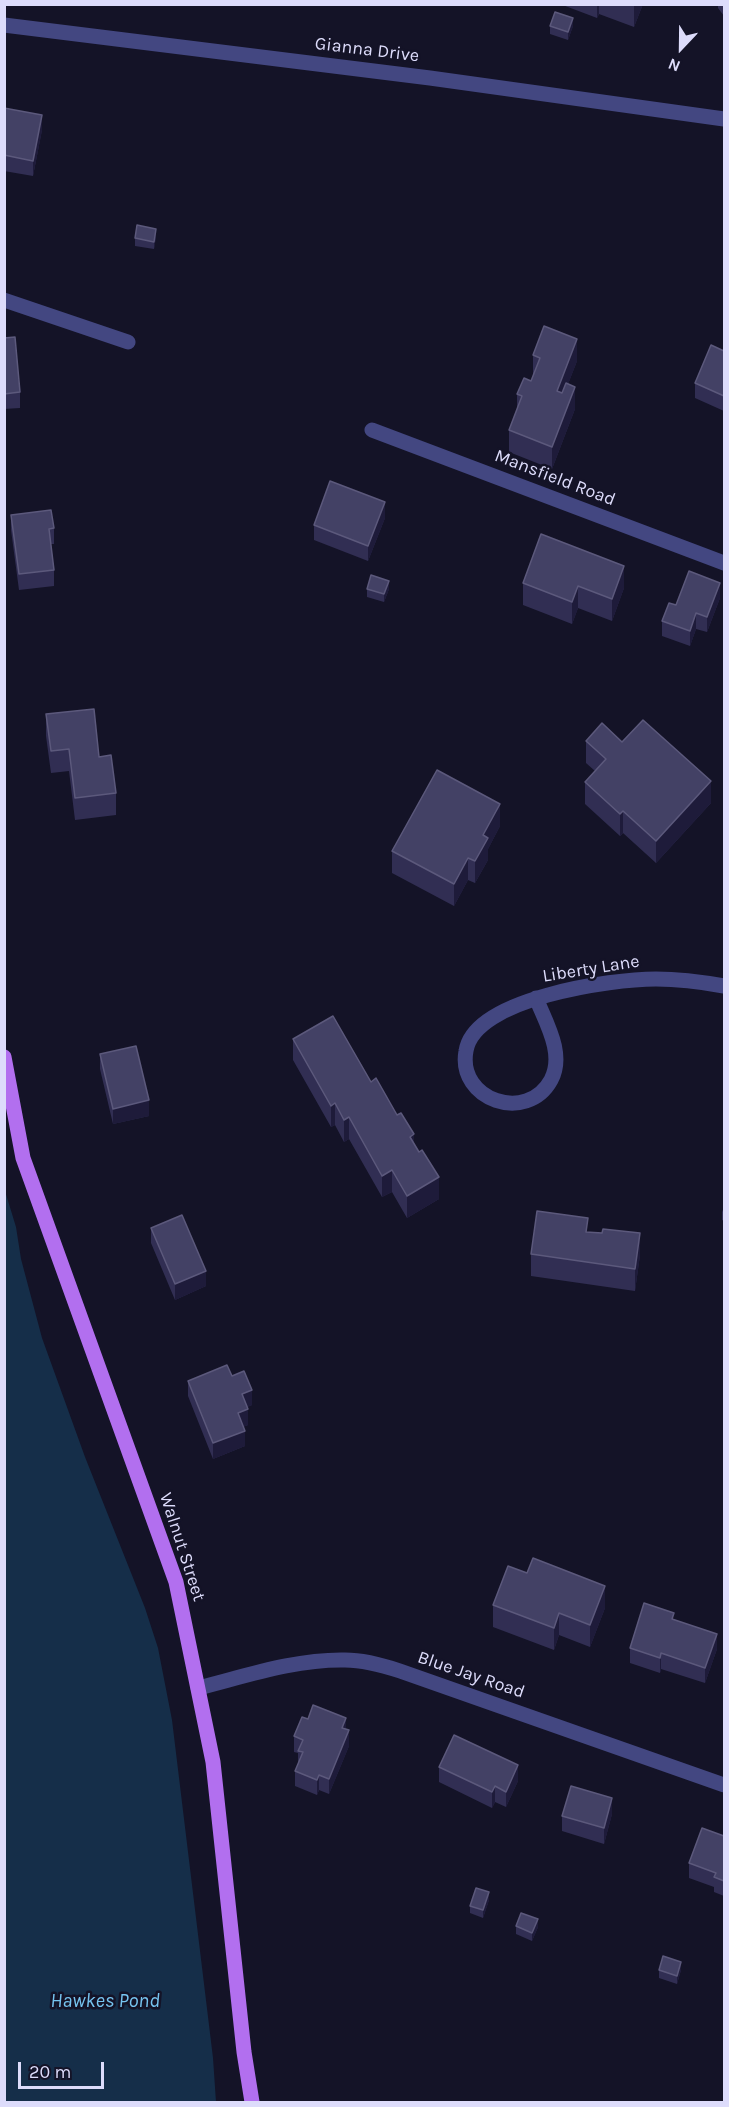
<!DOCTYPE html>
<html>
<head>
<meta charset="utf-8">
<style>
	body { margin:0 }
	#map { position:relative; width:729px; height:2107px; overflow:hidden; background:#141327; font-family:Karla,sans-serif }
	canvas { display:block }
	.frame { position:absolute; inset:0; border:6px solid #dddcfb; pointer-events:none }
	.north { position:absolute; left:651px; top:18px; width:60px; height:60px; -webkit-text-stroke:4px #141327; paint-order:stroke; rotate:202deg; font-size:16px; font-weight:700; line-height:24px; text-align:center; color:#dddcfb }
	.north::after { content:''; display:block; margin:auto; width:21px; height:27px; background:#dddcfb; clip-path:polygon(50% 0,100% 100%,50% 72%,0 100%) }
	.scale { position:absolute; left:18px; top:2062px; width:86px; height:27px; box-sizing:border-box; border:3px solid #dddcfb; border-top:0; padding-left:8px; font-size:18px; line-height:21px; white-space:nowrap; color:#dddcfb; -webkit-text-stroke:4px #141327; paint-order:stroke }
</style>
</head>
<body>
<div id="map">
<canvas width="729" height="2107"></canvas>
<div class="frame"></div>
<div class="north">N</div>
<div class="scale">20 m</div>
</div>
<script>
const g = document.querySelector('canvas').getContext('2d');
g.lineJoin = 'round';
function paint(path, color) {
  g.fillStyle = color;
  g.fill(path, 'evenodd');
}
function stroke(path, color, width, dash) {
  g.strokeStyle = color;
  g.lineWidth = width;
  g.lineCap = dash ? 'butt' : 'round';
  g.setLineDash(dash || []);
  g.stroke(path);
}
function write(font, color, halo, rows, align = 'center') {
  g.font = font + ' Karla,sans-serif';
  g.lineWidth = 5;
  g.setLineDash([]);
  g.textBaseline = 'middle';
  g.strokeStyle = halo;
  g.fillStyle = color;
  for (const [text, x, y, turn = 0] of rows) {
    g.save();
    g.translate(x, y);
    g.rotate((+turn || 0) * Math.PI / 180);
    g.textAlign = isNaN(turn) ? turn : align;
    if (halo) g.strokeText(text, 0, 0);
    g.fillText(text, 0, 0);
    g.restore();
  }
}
const water = new Path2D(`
	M5 1191 16 1227 21 1259 42 1338 85 1457 145 1608 158 1648 172 1720 213 2058 216 2102H5Z`);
const minor = new Path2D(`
	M4 25 430 78 724 119
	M4 300 128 342
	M372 430 724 563
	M536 998C546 1023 565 1054 551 1080 527 1124 457 1100 466 1051 474 998 612 979 656 979 679 979 702 982 724 986
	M198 1688C246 1676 295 1659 345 1660 364 1660 382 1665 400 1671L724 1785`);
const major = new Path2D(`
	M4 1057 23 1158 176 1582 213 1762 244 2052 252 2102`);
const wall = new Path2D(`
	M560 4H643L634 27 599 14 597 18Z
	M718 4H724V16L718 8Z
	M550 26H573L568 40 550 34Z
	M4 108 42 130 33 176 4 171Z
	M156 237 154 249 135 246V238Z
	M4 338 20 392V408L4 409Z
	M724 351V411L695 398V383Z
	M533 355 577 361 568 384 575 409 552 469 509 452V430L517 409V394L531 381 533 377Z
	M11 515 54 528V544H51L54 570V586L19 590 11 530Z
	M385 518 368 561 314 540V525Z
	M523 583 624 588 612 621 578 608 572 624 523 605Z
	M367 589H389L384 602 367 597Z
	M720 598 707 632 696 629 690 646 662 636V621L676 605Z
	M46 714 99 757 116 793V815L75 820 69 771 51 773 46 736Z
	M586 741 622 742 711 803 656 863 623 833 620 836 585 804V782L595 771 586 763Z
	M500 826 488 849V860L475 883 468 880 454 906 392 873V851Z
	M293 1039 371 1082 414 1144 439 1199 407 1218 392 1192 382 1197 349 1139 344 1142 335 1125 331 1127 293 1060Z
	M100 1054 149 1116 113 1124 100 1069Z
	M724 1207V1221L722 1220V1212Z
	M151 1228 206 1286 175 1300 151 1243Z
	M588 1232 640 1255 635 1291 531 1276V1254Z
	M232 1376 252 1405 247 1407 248 1425 243 1427 245 1446 213 1459 188 1396V1381Z
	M493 1605 605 1608 590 1647 559 1635 554 1650 493 1627Z
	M674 1619 717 1649 705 1683 661 1669 660 1673 630 1663V1648Z
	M308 1719 346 1729 349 1746 329 1794 319 1790 317 1795 295 1786V1771L298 1764V1753L294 1752V1736Z
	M439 1767 518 1781 506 1807 495 1802 492 1808 439 1782Z
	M612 1814 604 1844 562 1831V1816Z
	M724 1836V1896L714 1892V1887L689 1878V1863Z
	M489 1900 483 1918 470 1913V1906Z
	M516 1926 538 1927 532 1941 516 1934Z
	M659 1970H681L677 1984 659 1978Z`);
const shadedWall = new Path2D(`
	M597 4H599V14L597 18Z
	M634 4H643L634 27Z
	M573 18V26L568 40V32Z
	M42 115V130L33 176V161Z
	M156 229V237L154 249V242Z
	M577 339V361L557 413V391Z
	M575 387V409L552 469V447Z
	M385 502V518L368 561V546Z
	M624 566V588L612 621V599Z
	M389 581V589L384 602V594Z
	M720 583V598L707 632V617Z
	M578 586V608L572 624V602Z
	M696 613V629L690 646V631Z
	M711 781V803L656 863V841Z
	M500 804V826L488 849V860L475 883V861L483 835Z
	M623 811V833L620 836V814Z
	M468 858V880L454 906V884Z
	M149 1100V1116L113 1124V1109Z
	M335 1103V1125L331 1127V1106Z
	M349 1117V1139L344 1142V1120Z
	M414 1134V1156L410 1137Z
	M392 1170V1192L382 1197V1176Z
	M439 1177V1199L407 1218V1196Z
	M640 1233V1255L635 1291V1269Z
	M206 1271V1286L175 1300V1284Z
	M252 1390V1405L242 1410V1394Z
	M248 1409V1425L238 1429V1413Z
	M245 1431V1446L213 1459V1443Z
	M605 1586V1608L590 1647V1625Z
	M559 1613V1635L554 1650V1628Z
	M717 1634V1649L705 1683V1668Z
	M661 1653V1669L660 1673V1658Z
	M346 1718V1733L342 1728Z
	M349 1730V1746L329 1794V1779Z
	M518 1765V1781L506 1807V1792Z
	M319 1775V1790L317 1795V1780Z
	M495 1786V1802L492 1808V1792Z
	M612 1798V1814L604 1844V1828Z
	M489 1892V1900L483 1918V1910Z
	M538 1919V1927L532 1941V1933Z
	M681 1962V1970L677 1984V1976Z`);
const building = new Path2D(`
	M555 12 573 18 568 32 550 26Z
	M4 108 42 115 33 161 4 155Z
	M137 225 156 229 154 242 135 238Z
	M544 326 577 339 557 391 562 393 566 383 575 387 552 447 509 430 522 396 517 394 524 378 531 381 540 358 533 355Z
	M15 337 20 392 4 394V338Z
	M711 345 724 351V396L695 383Z
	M330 481 385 502 368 546 314 525Z
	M51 510 54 528 49 529 54 570 19 574 11 515Z
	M541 534 624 566 612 599 578 586 572 602 523 583Z
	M689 571 720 583 707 617 696 613 690 631 662 621 669 603 676 605Z
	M371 575 389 581 384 594 367 589Z
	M94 709 99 757 111 755 116 793 75 798 69 749 51 751 46 714Z
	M643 720 711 781 656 841 623 811 620 814 585 782 606 759 586 741 602 723 622 742Z
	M437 770 500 804 483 835 488 838 475 861 468 858 454 884 392 851Z
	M333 1016 371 1082 376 1078 397 1115 401 1113 414 1134 410 1137 419 1152 422 1150 439 1177 407 1196 392 1170 382 1176 349 1117 344 1120 335 1103 331 1106 293 1039Z
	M136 1046 149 1100 113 1109 100 1054Z
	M537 1211 588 1218 586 1232 602 1233 603 1229 640 1233 635 1269 531 1254Z
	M182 1215 206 1271 175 1284 151 1228Z
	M227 1365 232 1376 244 1371 252 1390 242 1394 248 1409 238 1413 245 1431 213 1443 188 1381Z
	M533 1558 605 1586 590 1625 559 1613 554 1628 493 1605 508 1566 527 1573Z
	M644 1603 674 1613 672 1619 717 1634 705 1668 661 1653 660 1658 630 1648Z
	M313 1705 346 1718 342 1728 349 1730 329 1779 319 1775 317 1780 295 1771 303 1752 298 1751 303 1740 294 1736 302 1717 308 1719Z
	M454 1735 518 1765 506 1792 495 1786 492 1792 439 1767Z
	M571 1786 612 1798 604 1828 562 1816Z
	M702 1828 724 1836V1881L714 1877 716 1873 689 1863Z
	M476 1888 489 1892 483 1910 470 1906Z
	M521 1913 538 1919 532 1933 516 1926Z
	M663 1956 681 1962 677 1976 659 1970Z`);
const streetNames = [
	["Gianna Drive",367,50,7],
	["Mansfield Road",555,478,21],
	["Liberty Lane",591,969,-9],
	["Walnut Street",182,1547,72],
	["Blue Jay Road",471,1675,19]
];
const waterNames = [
	["Hawkes Pond",105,2001]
];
paint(water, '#152e49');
stroke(minor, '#434781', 15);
stroke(major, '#b26fef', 15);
paint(wall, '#312e53');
paint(shadedWall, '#1e1b3a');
paint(building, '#434165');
stroke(building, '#5c597c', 1.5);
write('18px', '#dddcfb', '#141327', streetNames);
write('italic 20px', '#76c4f0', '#141327', waterNames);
</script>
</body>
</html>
